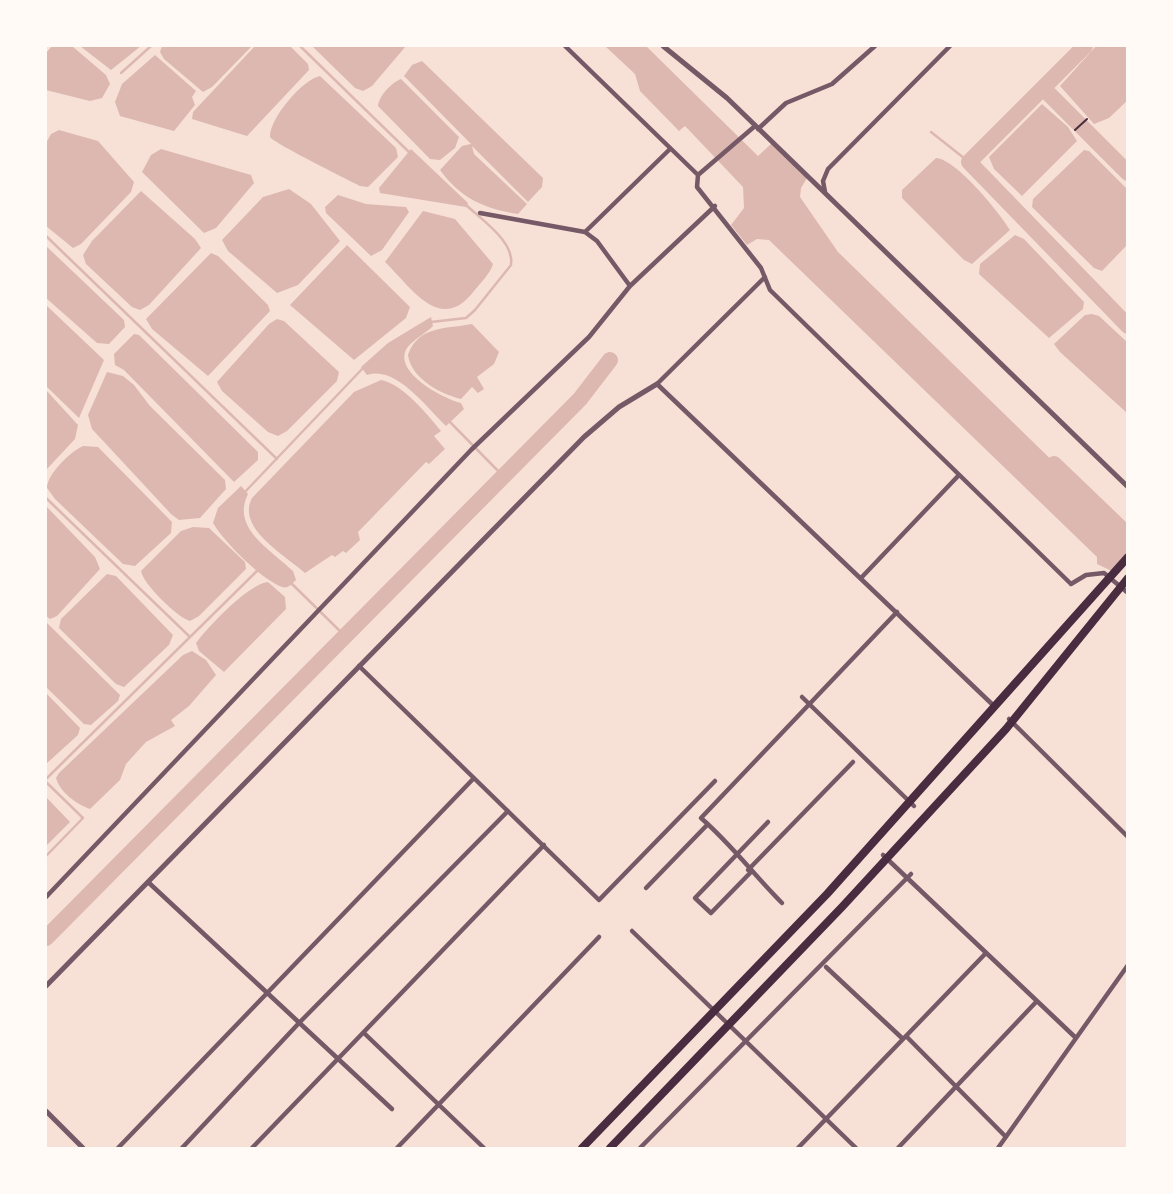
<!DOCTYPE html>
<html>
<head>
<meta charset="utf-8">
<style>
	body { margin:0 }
	#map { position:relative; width:1173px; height:1194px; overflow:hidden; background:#f7e1d7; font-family:"Nunito Sans",sans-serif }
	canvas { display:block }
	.frame { position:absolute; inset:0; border:47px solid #fffaf5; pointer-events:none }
</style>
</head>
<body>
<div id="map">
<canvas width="1173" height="1194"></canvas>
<div class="frame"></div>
</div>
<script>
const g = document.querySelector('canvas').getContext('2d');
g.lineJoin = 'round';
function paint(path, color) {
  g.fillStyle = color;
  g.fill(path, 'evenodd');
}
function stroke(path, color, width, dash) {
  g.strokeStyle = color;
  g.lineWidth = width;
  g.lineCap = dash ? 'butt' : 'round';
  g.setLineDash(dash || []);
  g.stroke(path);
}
const water = new Path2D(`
	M52 46H72L106 75 110 84 102 98 90 101 46 90V53Z
	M80 46H141L111 70Z
	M162 46H252L212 87 203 92 164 59 160 52Z
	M255 46H290L308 64 309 70 247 136 192 119 193 112Z
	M312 46H406L372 86 363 91 355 88Z
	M605 46H646L758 156 772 143 807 178 801 188 800 197 838 252 1068 476 1069 482 1127 532V559L1116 573 1097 564V557L769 240 757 239 747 245 731 225 744 208 743 187 685 126 679 131 640 91 635 74Z
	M1096 46H1127L1128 100 1109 118 1094 124 1060 86Z
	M155 55 196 91 192 97 195 105 174 131 120 116 115 102 122 84Z
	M422 61 543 178 542 187 528 202 472 146 474 154 527 204 518 214C485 209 460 198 440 170L462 146 471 144 404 76 412 65Z
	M320 76 396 148 398 157 368 187 360 186C347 179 275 144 270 137 269 119 303 79 320 76Z
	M401 79 459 137 455 148 440 160 430 159 378 106C379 96 391 83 401 79Z
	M1042 104 1068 127 1077 141 1022 196 994 169 989 157Z
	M59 130 98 141 134 182 131 192 81 244 73 248 46 226V143L51 134Z
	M161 149 251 175 254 183 216 228 204 233 142 172 151 155Z
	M411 149 468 203 466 207 380 193 379 188Z
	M1084 150 1089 151 1127 189V245L1102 271 1094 268 1032 207 1033 199Z
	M936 158C956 159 999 212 1010 230L972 264 964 260 902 198V190Z
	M289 189 311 204 340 241 298 285 277 293 228 251 222 240 263 197Z
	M141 191 195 239 201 248 149 305 140 310 132 307 86 264 83 255 92 241Z
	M338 195 366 204 406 207 409 212 382 250 371 256 326 213 325 207Z
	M423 211 455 219 493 264C490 274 481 282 474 291 440 335 412 288 385 262Z
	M1015 235 1024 239 1084 302 1083 309 1049 338 979 274 980 264Z
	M347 245 410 307 406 318 354 360 290 305Z
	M46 246 124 320 125 327 109 344 97 343 46 298Z
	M211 253 218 256 268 305 270 311 208 376 152 329 146 319Z
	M46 305 104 360 79 418 46 386Z
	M1092 314 1099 316 1127 342V413L1060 352 1054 344 1085 315Z
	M431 317 433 326C426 333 413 340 407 348 392 372 444 399 461 403L464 409 446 426C427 408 396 365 367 375L361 367 388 343Z
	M277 319 284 321 339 372 337 381 287 431 278 436 268 432 222 391 217 382 269 324Z
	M472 324 499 352 494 364 477 377 484 389 478 393 472 387 461 399C440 394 411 378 408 355 418 325 448 329 472 324Z
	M134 334 139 335 258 452V460L234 482 124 370 115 365 114 354Z
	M107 372 123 376 134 385 150 406 225 480 226 489 200 518 179 520 171 514 92 429 88 415Z
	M381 380C403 384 427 414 441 431L434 436 445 449 429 464 426 462 358 532 360 540 346 553 343 551 335 557 332 555 305 573C285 555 236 528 252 498L354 392Z
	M46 390 78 425 75 439 46 470Z
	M83 446 98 447 172 522 171 533 135 566 123 564 55 499 47 488C47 474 71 451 83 446Z
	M241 486 248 494C231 528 270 549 293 571L296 580C292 584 288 589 282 587 261 579 225 543 213 523L218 508Z
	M46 506 95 557 100 569 57 616 50 619 46 616Z
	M193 527 209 528 245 562 246 569 199 616 190 621C178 618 143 584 141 571L181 531Z
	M107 574 116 576 173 635 169 645 124 687 116 684 59 628 61 619Z
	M268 582 285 597 286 609 224 672 199 651 196 643C208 627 248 584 268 582Z
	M46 622 120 695 118 701 91 725 84 724 46 687Z
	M192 651 206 660 216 675 189 706 171 720 175 726 146 742 126 764 120 780 90 809C76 804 60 792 56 778L59 773 183 655Z
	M46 693 80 728 78 735 46 764Z
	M46 797 70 822 46 846Z`);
const stream = new Path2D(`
	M300 46 410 153
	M121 73 151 46
	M931 132 969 162
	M46 236 277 459
	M431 322 466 318 475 310 511 265C515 241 480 219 464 203
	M449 421 503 476
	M243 494 364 367
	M46 498 190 637
	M290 582 345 636
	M46 779 260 568
	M46 782 83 818 46 856`);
const river = new Path2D(`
	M1085 46 969 162 1128 326
	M1043 88 1128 173
	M1054 464 1128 535
	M46 938 580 399 610 360`);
const path = new Path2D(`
	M1075 130 1087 119`);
const minor = new Path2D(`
	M565 46 698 175
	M755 126 698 175 697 187 761 268 770 290 1070 583
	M758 129 786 103 832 84 875 46
	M825 192 823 181 828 169 950 46
	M480 213 585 232 670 149
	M585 232 597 241 630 286
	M765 277 657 384 994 706
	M861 578 959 475
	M1071 584 1086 575 1104 573 1128 593
	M359 666 599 900 715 781
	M802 697 914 806
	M1009 719 1128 837
	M883 855 1076 1038
	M748 870 853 762
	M751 872 711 913 695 898 768 822
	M148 882 392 1109
	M646 888 708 824
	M46 897 471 450 589 337 630 286 715 206
	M782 903C754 875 732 845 701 818L897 612
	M632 931 856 1148
	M826 967 903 1039
	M364 1033 484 1148
	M906 1036 1006 1137
	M118 1148 474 778
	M182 1148 299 1023 508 811
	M252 1148 544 845
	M397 1148 599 937
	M640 1148 911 874
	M798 1148 986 953
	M898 1148 1037 1001
	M998 1148 1128 965`);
const tertiary = new Path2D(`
	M663 46 727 98 1128 487
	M46 986 584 437 619 407 657 384
	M46 1111 83 1148`);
const trunk = new Path2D(`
	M582 1148 827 894 1128 557
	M610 1148 842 907 1006 729 1128 578`);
paint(water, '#dcb8b0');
stroke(stream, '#dcb8b0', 2.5);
stroke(river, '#dcb8b0', 16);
stroke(path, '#4a2c40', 2);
stroke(minor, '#755966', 4.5);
stroke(tertiary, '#755966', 5);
stroke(trunk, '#4a2c40', 8);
</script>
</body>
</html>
